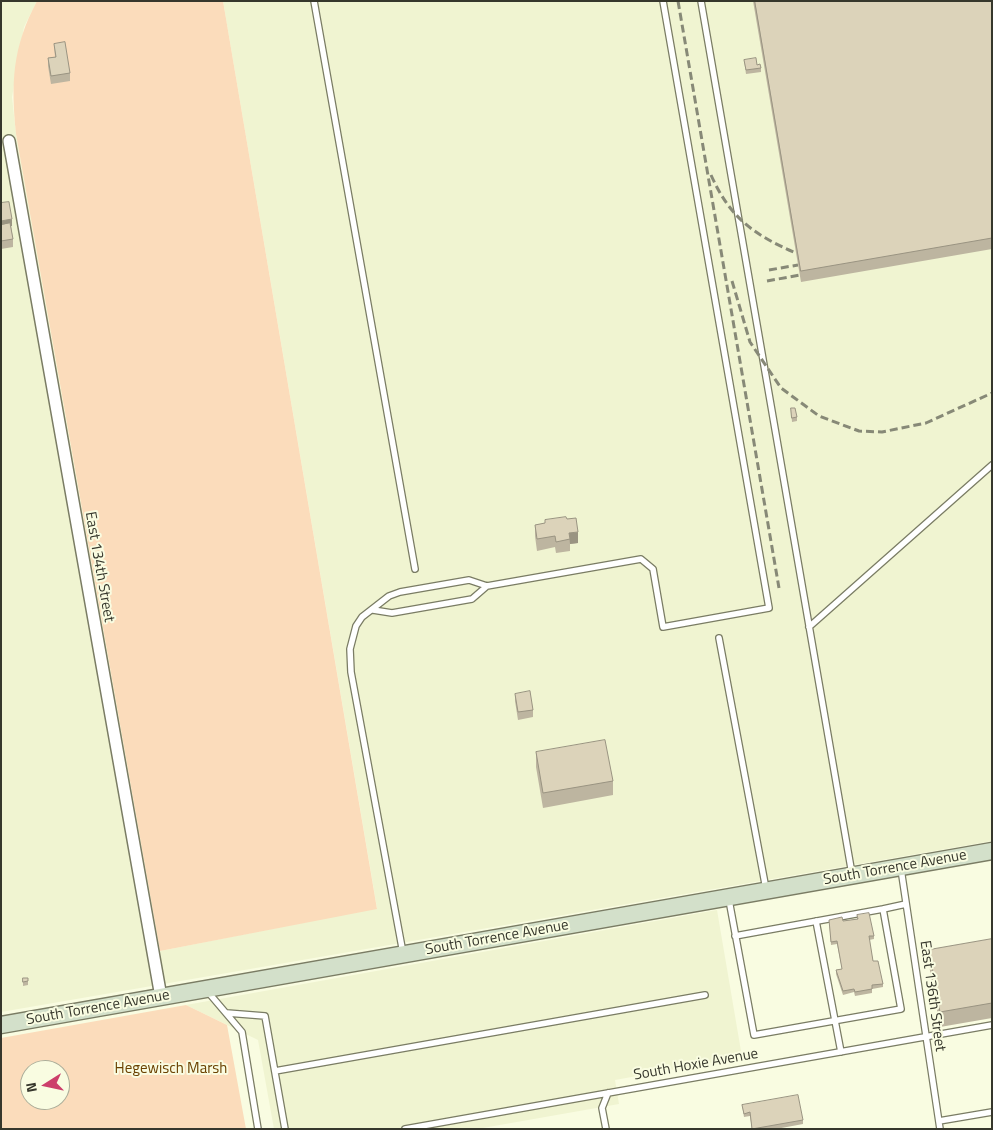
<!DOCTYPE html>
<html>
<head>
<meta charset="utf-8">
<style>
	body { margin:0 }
	#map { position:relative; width:993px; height:1130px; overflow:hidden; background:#f9fce1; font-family:"Titillium Web",sans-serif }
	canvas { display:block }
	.frame { position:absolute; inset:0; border:2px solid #36372c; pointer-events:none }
	.north { position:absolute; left:20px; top:1060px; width:50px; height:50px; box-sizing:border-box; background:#f9fce1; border:1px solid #abad99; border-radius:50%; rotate:260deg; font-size:14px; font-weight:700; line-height:20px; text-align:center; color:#36372c }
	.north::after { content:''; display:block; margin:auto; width:18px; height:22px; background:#cc3f6b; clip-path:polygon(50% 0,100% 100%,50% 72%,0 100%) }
</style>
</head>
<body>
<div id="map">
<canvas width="993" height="1130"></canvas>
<div class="frame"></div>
<div class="north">N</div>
</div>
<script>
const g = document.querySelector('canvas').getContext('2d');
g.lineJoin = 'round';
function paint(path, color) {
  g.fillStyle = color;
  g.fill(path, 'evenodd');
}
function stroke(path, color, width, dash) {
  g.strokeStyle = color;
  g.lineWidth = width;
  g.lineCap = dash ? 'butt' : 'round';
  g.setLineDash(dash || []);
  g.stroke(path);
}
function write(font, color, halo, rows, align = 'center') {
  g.font = font + ' "Titillium Web",sans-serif';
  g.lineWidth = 4;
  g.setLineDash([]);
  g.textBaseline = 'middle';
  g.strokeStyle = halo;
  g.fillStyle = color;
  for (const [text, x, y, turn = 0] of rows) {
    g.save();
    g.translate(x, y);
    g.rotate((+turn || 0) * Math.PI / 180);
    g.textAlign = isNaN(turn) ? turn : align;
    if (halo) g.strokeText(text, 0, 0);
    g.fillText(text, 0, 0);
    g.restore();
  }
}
const built = new Path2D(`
	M1 1H37L24 27 12 97 16 134 160 951 377 908 223 1H992V841L1 1012Z
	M717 910 742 1057 615 1080 619 1104 477 1129H274L258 1040 186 1005Z`);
const green = new Path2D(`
	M37 1H223L377 909 160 951 16 134C11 83 12 48 37 1Z
	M186 1005 227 1025 246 1129H1V1038ZM30 1070H60V1100H30Z`);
const lane = new Path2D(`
	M314 1 415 569
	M701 1 852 874
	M373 610 392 613 472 599 487 586
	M809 627 992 465
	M719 638 766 889
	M901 869 940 1129
	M729 900 754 1035 901 1009 883 909 906 904
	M816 921 841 1052
	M735 936 883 909
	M403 953 351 672 350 649 356 626 362 617 389 596 400 592 469 580 487 586 641 559 653 569 663 627 769 608 663 1
	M208 992 242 1032 258 1129
	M227 1013 265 1016 285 1129
	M275 1071 705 995
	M939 1121 992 1112
	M405 1129 992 1025
	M606 1129 602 1108 608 1093`);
const street = new Path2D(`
	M9 141 161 997`);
const secondary = new Path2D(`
	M1 1025 992 851`);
const rail = new Path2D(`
	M678 1 779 588
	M711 175C730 218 754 235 796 253
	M769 270 798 265
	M732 281 750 342 781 388 819 416 859 431 882 432 926 423 992 393
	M767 281 800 275`);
const wall = new Path2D(`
	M753 1H992V249L801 282Z
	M54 44 70 73V81L51 84 48 66V58L55 57Z
	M744 60 757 65 761 68V72L746 74Z
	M1 203 12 226H11L13 239V247L1 249Z
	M791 408 797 417V421L792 422Z
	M567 519 578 543 570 544V551L556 553 555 547 537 551 535 536V525Z
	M515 694 533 710V717L518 720 515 701Z
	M536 752 613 781V795L543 808 536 767Z
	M857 915 874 936V939L869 940 873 961 883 984V987L872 989V993L855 996 854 992 843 995 836 974V970L842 969 837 944 831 945 829 920 843 921 857 919Z
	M992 939V1018L940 1027 929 965V950Z
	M23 978H28V985L23 986Z
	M742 1105 803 1120V1124L776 1129H752L750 1116 744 1117Z`);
const shadedWall = new Path2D(`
	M12 219V226L1 228V221Z
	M578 532V543L570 544 569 533Z`);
const building = new Path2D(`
	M755 1H992V238L801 271Z
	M65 42 70 73 51 76 48 58 56 57 54 44Z
	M756 58 757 65 760 64 761 68 746 70 744 60Z
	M9 202 12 219 1 221V203Z
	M10 223 13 239 1 241V225Z
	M791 408H795L797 417 792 418Z
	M566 517 567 519 576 518 578 532 569 533 570 539 556 542 555 536 537 539 535 525 545 523V520Z
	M530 691 533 710 518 712 515 694Z
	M605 740 613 781 543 793 536 752Z
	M869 913 874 936H869L873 961H878L883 984 872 985V989L855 992 854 989 843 991 836 970 842 969 837 941 831 942 829 920 842 917 843 921 858 919 857 915Z
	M992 939V1003L940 1012 929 950Z
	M23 978H28V981L23 982Z
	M798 1095 803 1120 752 1129 750 1112 744 1114 742 1105Z`);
const streetNames = [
	["East 134th Street",99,567,80],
	["South Torrence Avenue",895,868,-10],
	["South Torrence Avenue",497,938,-10],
	["East 136th Street",932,996,82],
	["South Torrence Avenue",98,1008,-10],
	["South Hoxie Avenue",696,1065,-10]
];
const parkNames = [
	["Hegewisch Marsh",171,1069]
];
paint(built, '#f0f4d1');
paint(green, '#fbdcbb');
stroke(lane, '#7a7c64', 8);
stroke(street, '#7a7c64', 14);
stroke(secondary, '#7a7c64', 19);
stroke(lane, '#fff', 5.5);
stroke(street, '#fff', 11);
stroke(secondary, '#d3e0ca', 16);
stroke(rail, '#878977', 3, [8, 4]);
paint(wall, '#bdb5a0');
paint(shadedWall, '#9a9482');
paint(building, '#dcd3ba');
stroke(building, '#9a9482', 1);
write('15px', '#36372c', '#f9fce1', streetNames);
write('15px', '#6a4100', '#f9fce1', parkNames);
</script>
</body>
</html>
